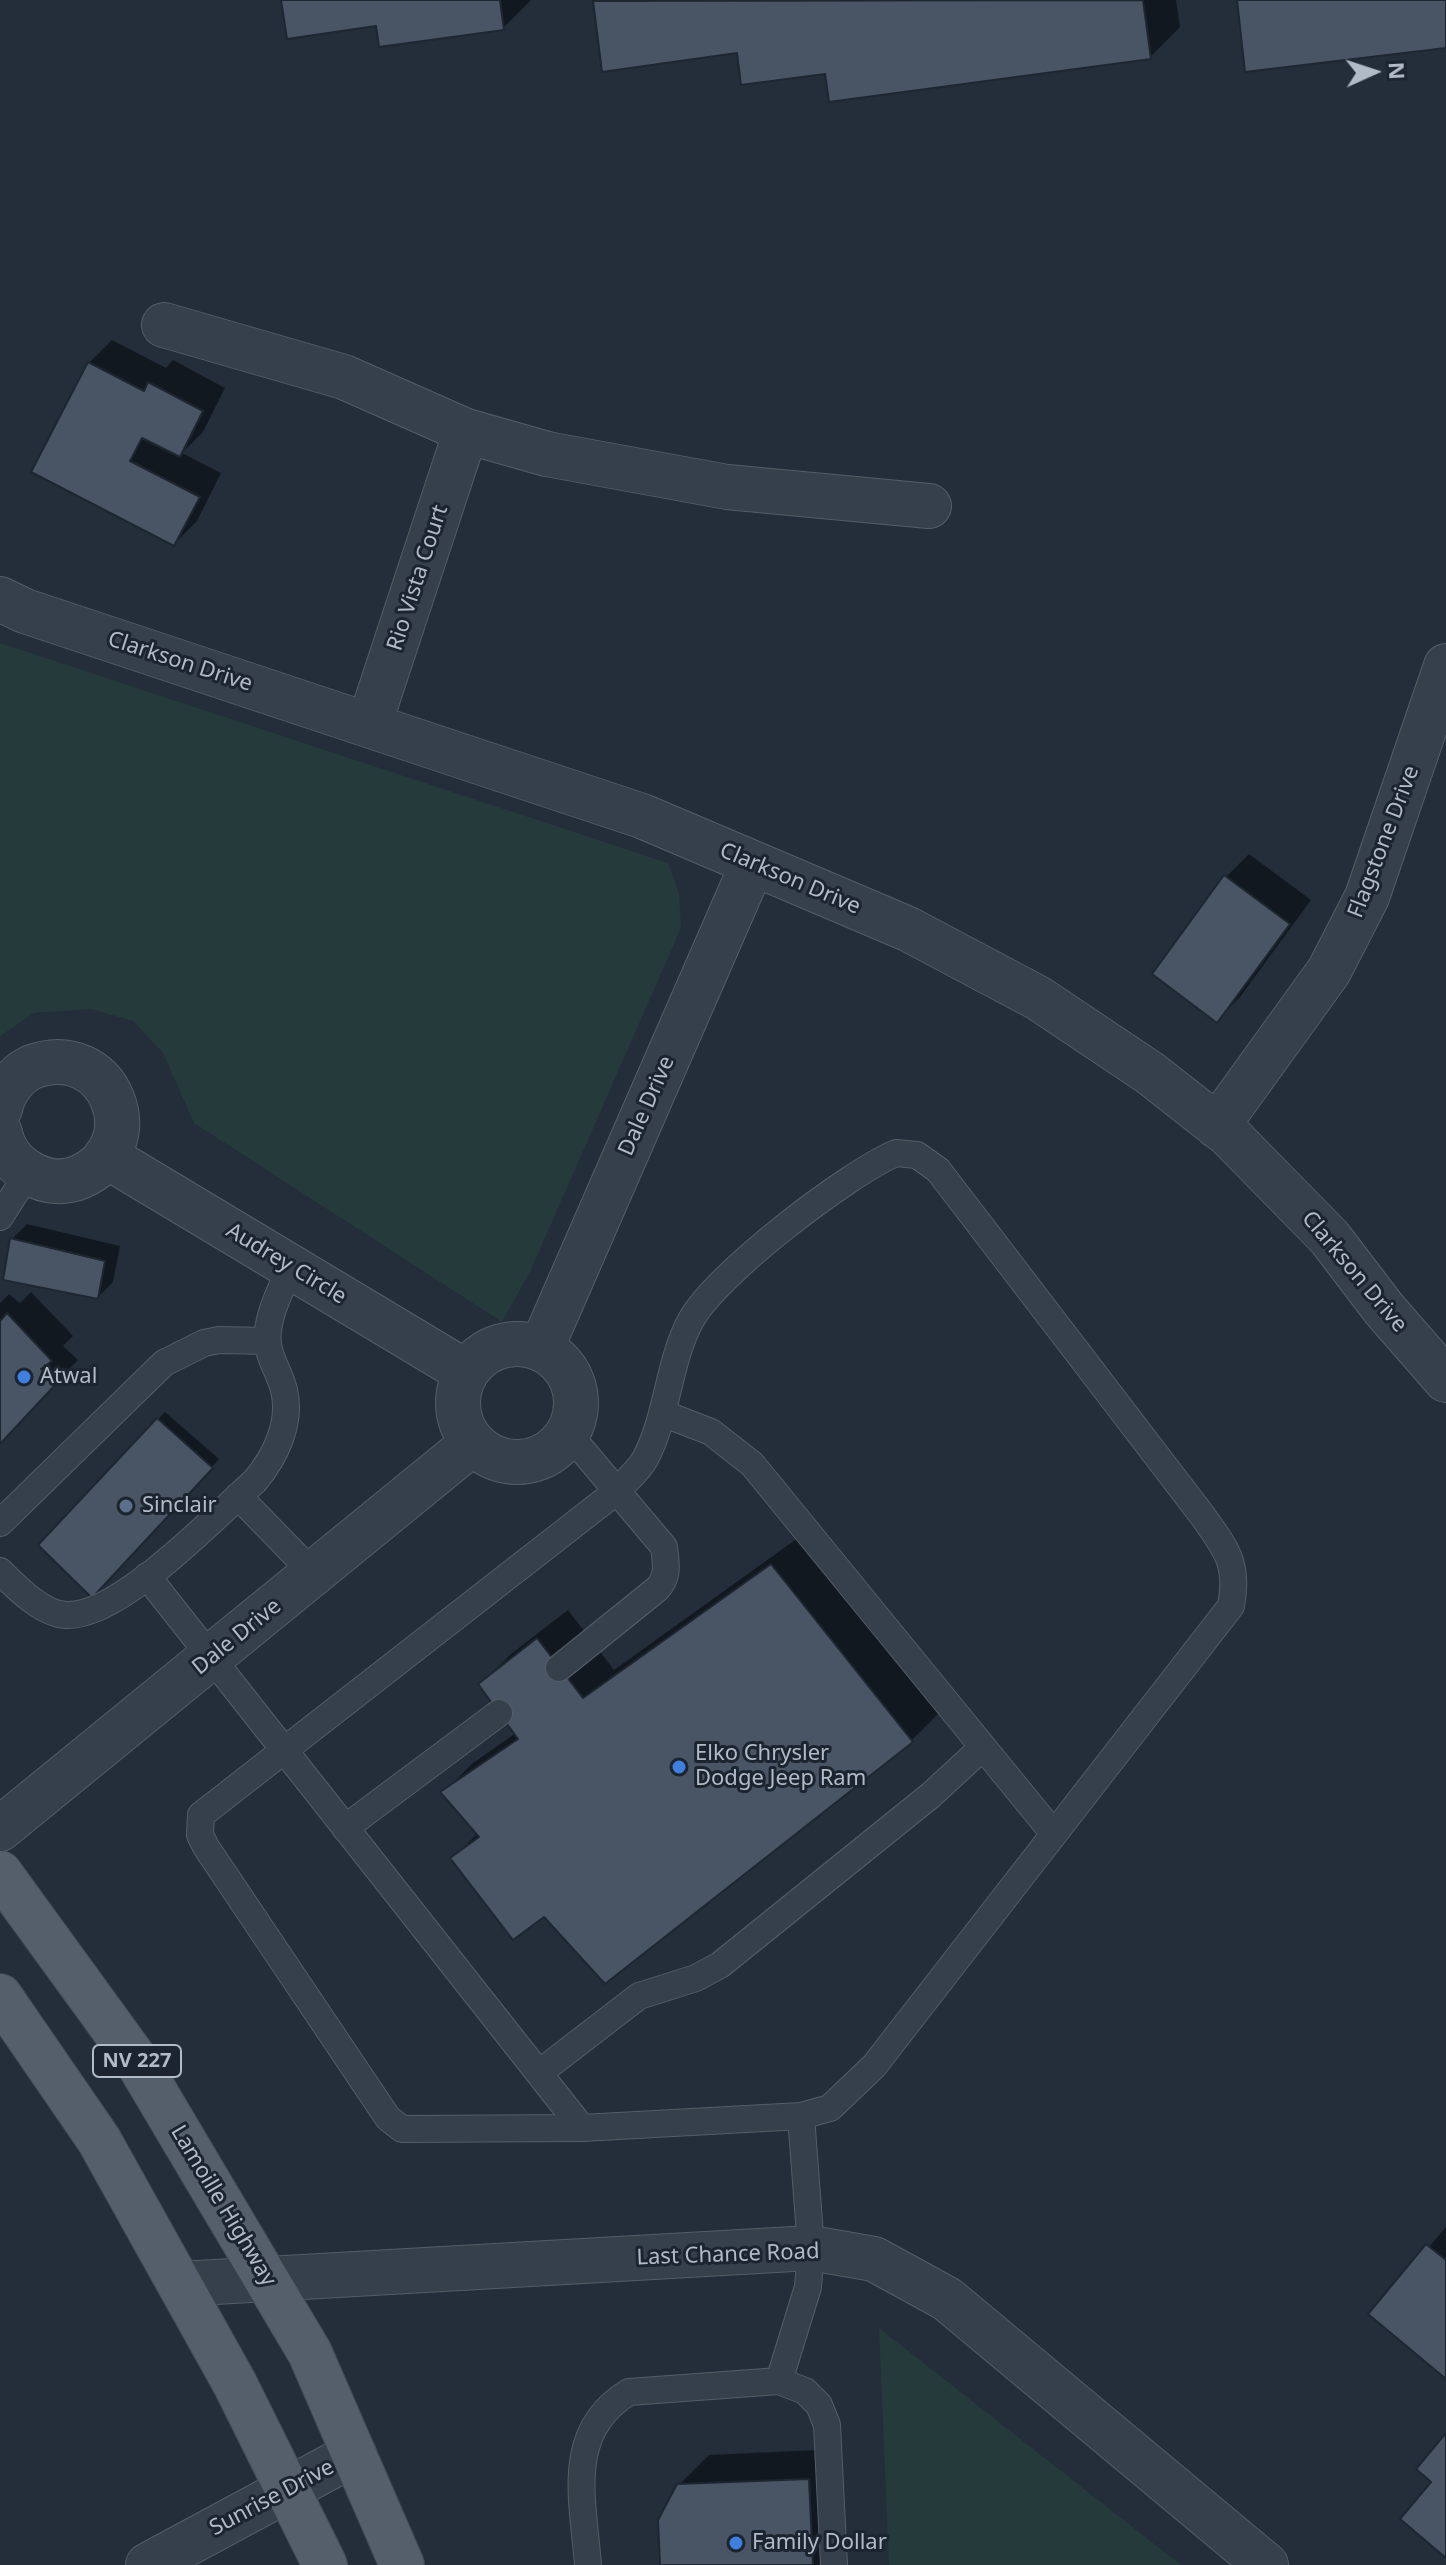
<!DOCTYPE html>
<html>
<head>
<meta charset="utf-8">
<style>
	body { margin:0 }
	#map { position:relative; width:1446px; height:2565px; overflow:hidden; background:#232e3a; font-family:"Noto Sans",sans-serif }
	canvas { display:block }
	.north { position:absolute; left:1334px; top:32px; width:80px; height:80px; -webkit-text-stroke:6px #1c252f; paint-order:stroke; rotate:87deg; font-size:22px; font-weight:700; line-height:32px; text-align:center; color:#b1bac7 }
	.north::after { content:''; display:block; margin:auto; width:28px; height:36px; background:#b1bac7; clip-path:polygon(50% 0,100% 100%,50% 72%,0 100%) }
</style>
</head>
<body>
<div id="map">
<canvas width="1446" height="2565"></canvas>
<div class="north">N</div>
</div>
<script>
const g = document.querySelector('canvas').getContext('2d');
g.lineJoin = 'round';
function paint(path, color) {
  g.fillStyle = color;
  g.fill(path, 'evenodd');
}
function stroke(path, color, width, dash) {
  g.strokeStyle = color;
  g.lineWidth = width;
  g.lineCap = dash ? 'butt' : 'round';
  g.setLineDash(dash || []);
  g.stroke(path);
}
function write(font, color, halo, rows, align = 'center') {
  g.font = font + ' "Noto Sans",sans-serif';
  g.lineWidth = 6;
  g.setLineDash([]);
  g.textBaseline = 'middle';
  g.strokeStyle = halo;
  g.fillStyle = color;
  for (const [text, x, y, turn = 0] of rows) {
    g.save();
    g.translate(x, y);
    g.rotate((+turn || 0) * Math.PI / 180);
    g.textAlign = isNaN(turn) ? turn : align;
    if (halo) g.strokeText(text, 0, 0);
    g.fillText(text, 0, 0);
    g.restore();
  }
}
const green = new Path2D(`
	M0 643 668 863 679 893 681 928 530 1272 502 1322 194 1123 163 1053 133 1021 91 1009 34 1013 0 1036Z
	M879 2328 1181 2565H889Z`);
const shadow = new Path2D(`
	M283 0H531L503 28 378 24Z
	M597 0H1176L1180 27 1150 57 827 72 739 51Z
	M112 340 166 368 173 360 225 388 203 432 182 453 221 473 197 521 174 544 34 471 89 363Z
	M1249 854 1311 900 1240 997 1217 1020 1226 877Z
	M27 1224 120 1246 113 1282 98 1297 12 1239Z
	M31 1292 73 1336 63 1346 78 1360 0 1443V1303L9 1294 20 1303Z
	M165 1412 219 1459 92 1595 41 1545Z
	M802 1535 942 1710 912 1740 605 1981 544 1914 453 1858 478 1833 443 1793 473 1763 516 1733 481 1684 511 1654 568 1610 614 1670Z
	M1446 2227V2376L1371 2314Z
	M839 2449 844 2565H662L679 2485 709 2455Z`);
const building = new Path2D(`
	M281 0H500L504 30 379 47 376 26 287 39Z
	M1143 0 1151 59 829 102 825 74 741 85 737 53 602 72 593 1Z
	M1237 0H1446V48L1245 72Z
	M88 362 144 391 148 382 203 411 180 457 142 438 130 461 200 497 174 546 31 472Z
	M1224 875 1290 924 1217 1023 1152 974Z
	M10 1238 105 1261 98 1299 3 1280Z
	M7 1313 52 1361 41 1369 56 1384 0 1444V1321Z
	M157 1418 213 1468 92 1598 38 1545Z
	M771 1564 913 1742 605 1984 544 1917 513 1940 450 1858 479 1837 440 1792 518 1739 478 1684 537 1638 583 1698Z
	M1426 2244 1446 2260V2379L1368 2314Z
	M1446 2433V2558L1400 2519 1431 2482 1416 2469Z
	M809 2479 813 2565H660L658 2520 677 2484Z`);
const service = new Path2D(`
	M896 1153 917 1155 938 1170 1202 1515C1226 1549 1239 1563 1231 1606L874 2066 830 2108 801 2116 582 2128 402 2129 388 2118 206 1847 200 1835 201 1815 617 1491C626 1481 639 1470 645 1459 668 1416 668 1362 691 1320 716 1274 847 1174 896 1153Z
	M0 1217 28 1173
	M662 1413 711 1432 752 1464 1054 1834
	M238 1496 314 1574
	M0 1523 164 1363 204 1343 219 1340 268 1341
	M0 1571C16 1587 42 1614 66 1615 119 1618 214 1517 255 1481 275 1457 292 1423 284 1390 279 1369 265 1355 268 1331 270 1310 282 1287 291 1267
	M147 1576 582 2128
	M559 1668 657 1589C669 1576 666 1564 664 1547L568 1433
	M345 1828 499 1713
	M539 2073 639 1996 696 1978 720 1965 931 1795 983 1747
	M779 2381 808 2287 811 2248 801 2116
	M588 2565C583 2500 564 2431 629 2392L779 2381 805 2391 819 2405 827 2425 834 2565`);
const minor = new Path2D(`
	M164 325 344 377 466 431 547 454 727 487 929 506
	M0 599 25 611 642 816 908 929 1038 998 1150 1073 1229 1135 1330 1238 1384 1309 1446 1380
	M369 725 466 431
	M0 1109C3 1092 16 1074 32 1067 110 1038 152 1145 80 1177 47 1191 7 1168 0 1133
	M1217 1126 1329 971 1367 897 1446 666
	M106 1156 466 1372
	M458 1403a59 59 0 1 1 118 0a59 59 0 1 1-118 0Z
	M541 1349 753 863
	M0 1829 473 1443
	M180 2284 811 2248 874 2259 947 2299 1266 2565
	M148 2565 354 2454`);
const primary = new Path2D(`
	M0 1873 138 2063 310 2353 402 2565
	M0 1996 99 2140 235 2384 325 2565`);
const markers = [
	[24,1377,8,"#3f7fe0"],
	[126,1506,8,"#5c6f8a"],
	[679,1767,8,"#3f7fe0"],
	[736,2543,8,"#3f7fe0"]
];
const shields = [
	[137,2061,88]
];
const shieldNames = [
	["NV 227",137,2061]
];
const streetNames = [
	["Rio Vista Court",418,578,-72],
	["Clarkson Drive",180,662,18],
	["Flagstone Drive",1384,842,-69],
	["Clarkson Drive",790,879,23],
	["Dale Drive",647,1106,-66],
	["Audrey Circle",286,1264,31],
	["Clarkson Drive",1354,1272,50],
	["Dale Drive",237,1637,-39],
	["Lamoille Highway",223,2206,59],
	["Last Chance Road",728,2255,-2],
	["Sunrise Drive",272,2498,-28]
];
const poiNames = [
	["Atwal",40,1377],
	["Sinclair",142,1506],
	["Elko Chrysler",695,1754],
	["Dodge Jeep Ram",695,1779],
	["Family Dollar",752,2543]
];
paint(green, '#253a3b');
paint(shadow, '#0007');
paint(building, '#495564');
stroke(building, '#1e2731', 2);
stroke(service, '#545d68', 28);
stroke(minor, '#545d68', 46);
stroke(primary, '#404954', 46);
stroke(service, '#36404b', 26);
stroke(minor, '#36404b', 44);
stroke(primary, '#545f6b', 44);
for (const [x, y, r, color] of markers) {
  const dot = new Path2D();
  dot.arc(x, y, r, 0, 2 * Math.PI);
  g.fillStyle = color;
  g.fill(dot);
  stroke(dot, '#1c252f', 3);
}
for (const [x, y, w] of shields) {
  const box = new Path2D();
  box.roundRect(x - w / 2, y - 16, w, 32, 6);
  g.fillStyle = '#1c252f';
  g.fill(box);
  stroke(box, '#b1bac7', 2);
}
write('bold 20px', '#b1bac7', null, shieldNames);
write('22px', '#b1bac7', '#1c252f', streetNames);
write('22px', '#b1bac7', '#1c252f', poiNames, 'left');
</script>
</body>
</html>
